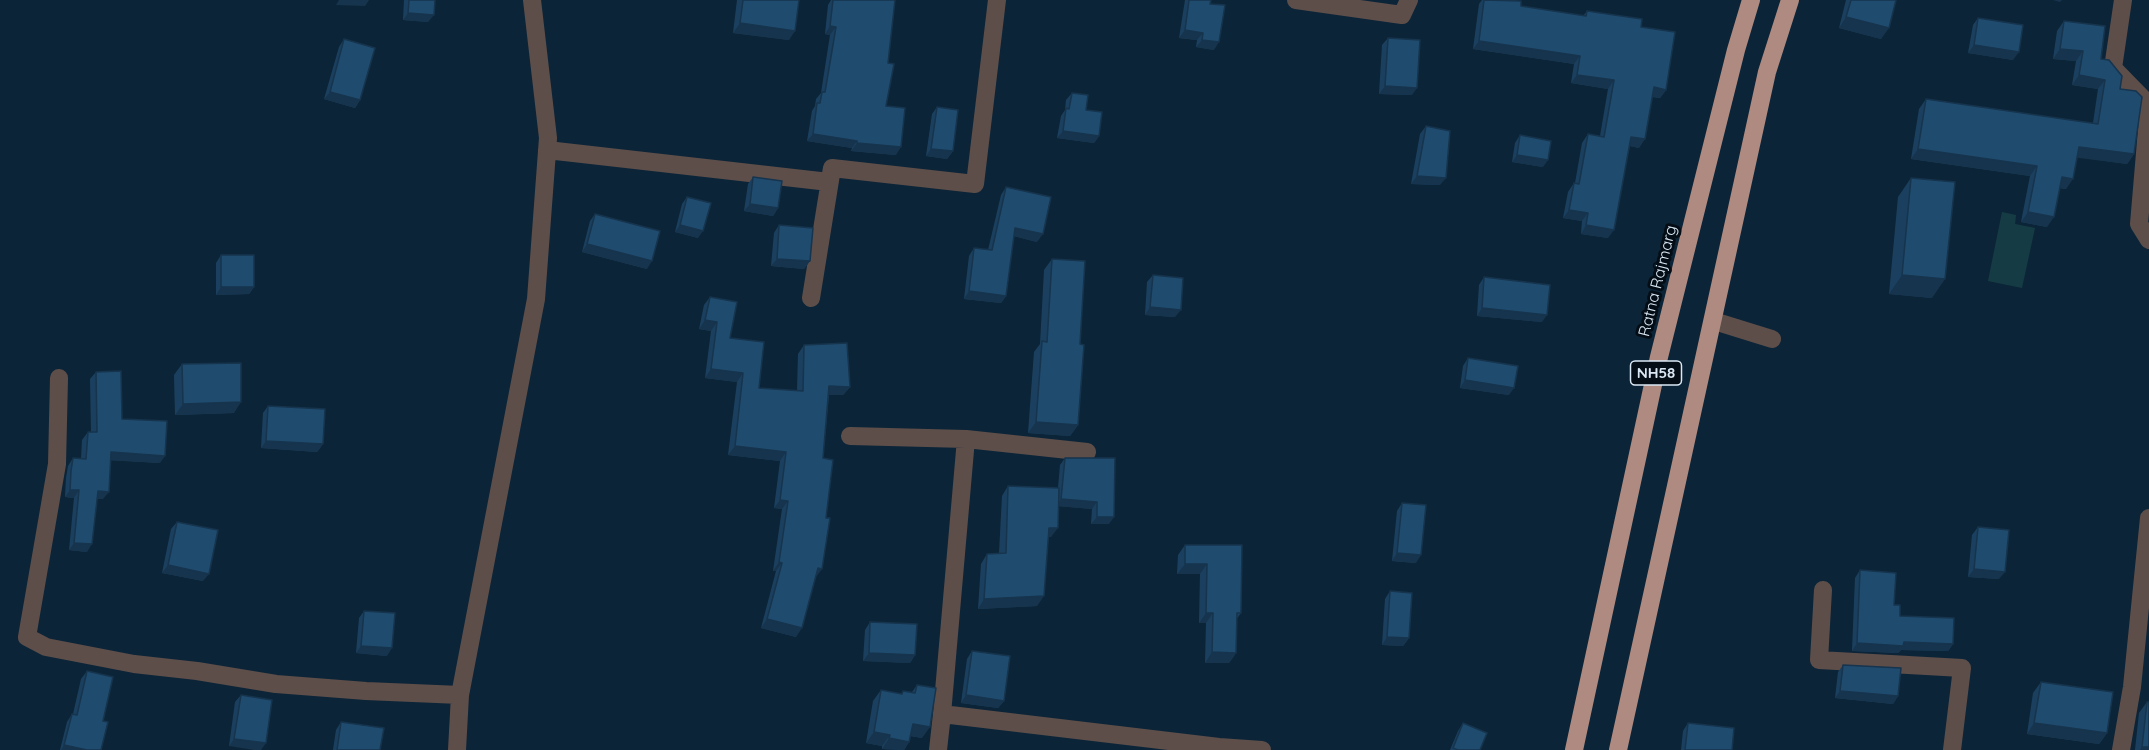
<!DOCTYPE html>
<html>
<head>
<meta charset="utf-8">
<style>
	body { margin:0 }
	canvas { display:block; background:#0c2437 }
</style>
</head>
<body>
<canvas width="2149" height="750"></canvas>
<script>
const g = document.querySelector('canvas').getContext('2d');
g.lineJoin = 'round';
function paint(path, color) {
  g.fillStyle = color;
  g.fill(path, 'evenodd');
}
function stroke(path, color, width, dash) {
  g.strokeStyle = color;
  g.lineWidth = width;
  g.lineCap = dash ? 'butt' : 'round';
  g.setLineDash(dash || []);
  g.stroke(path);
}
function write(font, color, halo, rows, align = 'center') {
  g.font = font + ' Quicksand,sans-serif';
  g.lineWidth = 6;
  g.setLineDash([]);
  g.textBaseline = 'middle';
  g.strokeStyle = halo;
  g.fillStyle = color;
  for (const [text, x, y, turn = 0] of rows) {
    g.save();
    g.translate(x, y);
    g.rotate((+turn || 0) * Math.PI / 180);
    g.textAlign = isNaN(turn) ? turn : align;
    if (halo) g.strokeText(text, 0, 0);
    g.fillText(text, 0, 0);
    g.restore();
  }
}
const water = new Path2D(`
	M2002 212 2016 215 2015 224 2035 228 2022 288 1988 281Z`);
const street = new Path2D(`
	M1296 0 1402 15 1409 0
	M2123 0 2113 68 2149 105
	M2149 106 2139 224 2149 240
	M547 150 829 182
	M811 298 832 168 975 184 997 0
	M1714 321 1772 339
	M59 378 57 464 27 637 46 647 134 664 197 671 276 684 366 691 460 695
	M850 436 966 439 942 714 1219 747 1262 750
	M966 439 1087 452
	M1823 590 1819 660 1962 668 1952 750
	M457 750 460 695 536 299 548 138 532 0
	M938 750 942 714
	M2121 750 2132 687 2149 518`);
const highway = new Path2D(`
	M1574 750 1659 357 1736 50 1751 0
	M1618 750 1767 72 1790 0`);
const wall = new Path2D(`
	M404 0H435L428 22 403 20Z
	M737 0H799L789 40 733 33Z
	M831 0H895L888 63 886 106 896 155 851 151 852 148 807 141 812 111 815 106 816 99 821 93 830 35 825 34 828 5Z
	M1185 0H1211L1214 50 1196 47 1197 40 1179 38Z
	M1482 0H1515L1521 6 1583 16 1587 11 1641 27 1666 90 1660 98 1652 97 1639 148 1630 146 1608 238 1581 234 1582 221 1563 218 1568 192 1574 183H1575L1582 143 1588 134 1600 136 1608 89 1571 83 1574 64 1473 49 1479 4Z
	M1846 0H1896L1881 39 1839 28Z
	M1978 18 2013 60 1968 53 1973 25Z
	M2064 21 2101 59 2120 89 2134 154 2127 164 2077 157 2066 189 2059 188 2047 227 2021 222 2030 176 1911 159 1919 109 1926 99 2093 123 2098 89 2072 85 2076 61 2053 59 2057 31Z
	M1388 38 1412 95 1379 94 1382 45Z
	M344 39 360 100 355 108 324 99 339 47Z
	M1072 93 1099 136 1094 143 1057 138 1061 116 1065 110 1066 100Z
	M937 107 953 151 947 159 926 156 932 114Z
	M1426 126 1440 185 1411 184 1420 134Z
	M1520 135 1543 167 1512 162 1515 143Z
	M753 177 778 208 773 216 744 211 748 184Z
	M1911 178 1932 298 1889 294 1898 197Z
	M1006 187 1037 242 1014 236 1006 296 1001 303 964 299 969 256 974 248 988 250 1001 195Z
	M687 197 698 238 675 232 682 204Z
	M595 214 647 269 582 252 590 221Z
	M779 225 810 261 804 269 771 266 774 233Z
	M221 255 254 287 249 294 216 295V263Z
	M1052 259 1080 344 1078 425 1070 436 1028 433 1034 352 1040 344 1044 270Z
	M1153 275 1175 317 1145 315 1147 282Z
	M1484 277 1542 322 1477 316 1479 285Z
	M710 297 730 338 759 388 797 391 798 354 804 345 850 387 843 395H829L823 458 816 577H815L796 637 761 628 776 571H773L782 509 774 508 780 461 728 455 737 382 705 378 711 331 699 329 704 305Z
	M1468 358 1509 395 1460 388 1463 366Z
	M182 364 234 413 175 415 174 375Z
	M96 372 122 419 160 463 110 460 103 499H97L87 552 69 550 74 498 65 497 66 478 68 466 73 458 81 459 82 440 88 432H91L90 379Z
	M268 406 323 444 317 452 261 448 263 413Z
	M1065 458H1115L1109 524H1091L1092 509 1058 506 1051 537H1048L1037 606 978 609 981 564 987 554 999 553 1002 496 1008 486 1058 488 1060 465Z
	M1402 503 1416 563 1392 561 1397 511Z
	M177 522 203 581 162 573 171 529Z
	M1978 527 1999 579 1968 577 1972 535Z
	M1185 545H1242L1241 613 1236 620V653L1229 663H1205L1206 623H1199L1200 574H1177L1178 555Z
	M1860 570 1894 605 1900 616 1953 644 1948 651 1901 650 1898 653 1852 651 1855 578Z
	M1390 591 1409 638 1403 646 1382 645 1385 599Z
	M364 611 387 656 356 653 359 618Z
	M870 622 915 655 910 663 863 661 865 630Z
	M972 651 1004 701 998 708 961 703 967 659Z
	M1843 665 1898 696 1893 704 1835 698 1838 672Z
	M87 671 103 721 101 750H60L67 722 72 714H73L81 679Z
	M2041 682 2107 733 2099 744 2027 734 2033 693Z
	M917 685 922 738 910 736 909 742 904 750 882 749V746L866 743 873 701 881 690 901 694 903 691 912 692Z
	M241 695 266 743 229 746 235 702Z
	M2147 702 2149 750H2135L2139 713Z
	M341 722 380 750H333L336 730Z
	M1463 723 1480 750H1450L1458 731Z
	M1688 723 1732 750H1681L1683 731Z`);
const shadedWall = new Path2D(`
	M339 0H369L365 6 336 5Z
	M2053 0H2062L2060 2Z
	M408 13 434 15 428 22 403 20Z
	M1846 17 1889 28 1881 39 1839 28Z
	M740 23 795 31 789 40 733 33Z
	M830 26 836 27 830 35 825 34Z
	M1185 30 1203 33 1197 40 1179 38Z
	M1202 40 1219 42 1214 50 1196 47Z
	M1479 41 1580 56 1574 64 1473 49Z
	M1974 45 2019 52 2013 60 1968 53Z
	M2060 49 2083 51 2076 61 2053 59Z
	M1577 75 1614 80 1608 89 1571 83Z
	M2079 75 2105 80 2098 89 2072 85Z
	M1385 86 1417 88 1412 95 1379 94Z
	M1654 87 1666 90 1660 98 1648 96Z
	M330 92 360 100 355 108 324 99Z
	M1063 131 1099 136 1094 143 1057 138Z
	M813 134 857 141 852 148 807 141Z
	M1631 137 1645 139 1639 148 1625 145Z
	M857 143 901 147 896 155 851 151Z
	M2079 147 2134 154 2127 164 2072 157Z
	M931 149 953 151 947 159 926 156Z
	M1918 149 2037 166 2030 176 1911 159Z
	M1517 155 1548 160 1543 167 1512 162Z
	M1417 176 1446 178 1440 185 1411 184Z
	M2062 177 2073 179 2066 189 2055 187Z
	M750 204 778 208 773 216 744 211Z
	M1569 210 1588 213 1582 221 1563 218Z
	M2028 212 2054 217 2047 227 2021 222Z
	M680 225 703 231 698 238 675 232Z
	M1586 225 1614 230 1608 238 1581 234Z
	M1015 228 1043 234 1037 242 1009 235Z
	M587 244 652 261 647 269 582 252Z
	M777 259 810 261 804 269 771 266Z
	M1902 275 1945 279 1932 298 1889 294Z
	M221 287H254L249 294 216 295Z
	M969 291 1006 296 1001 303 964 299Z
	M1150 307 1181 310 1175 317 1145 315Z
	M1482 308 1547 315 1542 322 1477 316Z
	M705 320 717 322 711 331 699 329Z
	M711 369 743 373 737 382 705 378Z
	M1465 380 1514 388 1509 395 1460 388Z
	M829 386 850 387 843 395H823Z
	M241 402 234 413 175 415 183 404Z
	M1036 422 1078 425 1070 436 1028 433Z
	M266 441 323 444 317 452 261 448Z
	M735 446 786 452 780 461 728 455Z
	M111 452 165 456 160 463 105 460Z
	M70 490H79L74 498 65 497Z
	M98 491 109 492 103 499H92Z
	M1061 499 1097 502 1092 509 1056 506Z
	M780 500 788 501 782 509 774 508Z
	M1097 517H1114L1109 524H1091Z
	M1049 528H1058L1051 537H1042Z
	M74 543 92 544 87 552 69 550Z
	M1397 553 1421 555 1416 563 1392 561Z
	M779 562 782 563 776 571H773Z
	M1185 564H1207L1200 574H1177Z
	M168 565 209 574 203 581 162 573Z
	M818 568 822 569 816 577H811Z
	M1974 569 2005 572 1999 579 1968 577Z
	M1044 596 1037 606 978 609 984 599Z
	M1206 613H1213L1206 623H1199Z
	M767 619 802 628 796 637 761 628Z
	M1387 637 1409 638 1403 646 1382 645Z
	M1904 642 1953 644 1948 651 1901 650 1898 653 1852 651 1857 643Z
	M361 646 392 648 387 656 356 653Z
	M1212 652 1236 653 1229 663H1205Z
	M869 653 915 655 910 663 863 661Z
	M1840 691 1898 696 1893 704 1835 698Z
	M966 695 1004 701 998 708 961 703Z
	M2034 723 2107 733 2099 744 2027 734Z
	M913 724 930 727 922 738 905 735Z
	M874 732 890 735 882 746 866 743Z
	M889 738 909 742 904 750 882 749Z
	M234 739 266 743 261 750H254L229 746Z
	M64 745 87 750H61Z
	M2142 747H2149V750H2140Z`);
const building = new Path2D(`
	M409 0H435L434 15 408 13Z
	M743 0H799L795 31 740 23Z
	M833 0H895L888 63 894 64 886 106 905 108 901 147 857 143V141L813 134 817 103H820L822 92H825L836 27 830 26Z
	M1189 0H1211L1210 4 1225 5 1219 42 1202 40 1203 33 1185 30Z
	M1484 0 1521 1V6L1586 16 1587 11 1642 19 1641 27 1675 32 1666 90 1654 87 1645 139 1631 137 1614 230 1586 225 1588 213 1569 210 1574 183 1579 184 1588 134 1604 137 1614 80 1577 75 1580 56 1479 41Z
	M1851 0H1896L1889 28 1846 17Z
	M1978 18 2023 25 2019 52 1974 45Z
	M2064 21 2105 26 2101 59 2109 60 2122 76 2120 89 2136 91 2142 97 2134 154 2079 147 2073 179 2062 177 2054 217 2028 212 2037 166 1918 149 1926 99 2098 124 2105 80 2079 75 2083 51 2060 49Z
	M1388 38 1420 40 1417 88 1385 86Z
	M344 39 375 48 360 100 330 92Z
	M1072 93 1088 95 1086 110 1102 112 1099 136 1063 131 1066 108 1069 109Z
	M937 107 958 110 953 151 931 149Z
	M1426 126 1450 131 1446 178 1417 176Z
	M1520 135 1551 141 1548 160 1517 155Z
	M753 177 782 181 778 208 750 204Z
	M1911 178 1955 182 1945 279 1902 275Z
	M1006 187 1051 197 1043 234 1015 228 1006 296 969 291 974 248 992 250Z
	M687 197 711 203 703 231 680 225Z
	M595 214 660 231 652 261 587 244Z
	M779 225 813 228 810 261 777 259Z
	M221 255H254V287H221Z
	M1052 259 1085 261 1080 344 1084 345 1078 425 1036 422 1042 341 1047 342Z
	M1153 275 1183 278 1181 310 1150 307Z
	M1484 277 1550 285 1547 315 1482 308Z
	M710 297 737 302 730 338 764 342 759 388 803 391 804 345 847 343 850 387 829 386 823 458 833 460 826 518H830L822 569 818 568 802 628 767 619 782 563 779 562 788 501 780 500 786 452 735 446 743 373 711 369 717 322 705 320Z
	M1468 358 1518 366 1514 388 1465 380Z
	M241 363V402L183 404 182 364Z
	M121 371 122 419 167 421 165 456 111 452 109 492 98 491 92 544 74 543 79 490H70L71 471 73 458 86 459 88 432H97L96 372Z
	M268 406 325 409 323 444 266 441Z
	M1065 458H1115L1114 517H1097V502L1061 499Z
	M1008 486 1059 488 1058 528H1049L1044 596 984 599 987 554 1006 553Z
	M1402 503 1426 505 1421 555 1397 553Z
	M177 522 218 530 209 574 168 565Z
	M1978 527 2009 530 2005 572 1974 569Z
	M1185 545H1242L1241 613H1237L1236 653 1212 652 1213 613H1206L1207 564H1185Z
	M1860 570 1896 573 1894 605H1900V616L1954 618 1953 644 1904 642 1903 646 1857 643Z
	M1390 591 1412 593 1409 638 1387 637Z
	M364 611 395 613 392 648 361 646Z
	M870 622 917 624 915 655 869 653Z
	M972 651 1010 656 1004 701 966 695Z
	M1843 665 1901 668 1898 696 1840 691Z
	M87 671 113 677 103 721 108 722 101 750H87L64 745 72 714 77 715Z
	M2041 682 2113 692 2107 733 2034 723Z
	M917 685 936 688 930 727 913 724 909 742 889 738 890 735 874 732 881 690 902 694 903 691 915 693Z
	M241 695 272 700 266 743 234 739Z
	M2147 702H2149V747H2142Z
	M341 722 384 728 380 750H337Z
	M1463 723 1487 733 1480 750H1458L1453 748Z
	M1688 723 1734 728 1732 750H1685Z`);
const shields = [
	[1656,373,51]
];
const shieldNames = [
	["NH58",1656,373]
];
const streetNames = [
	["Ratna Rajmarg",1658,281,-76]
];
paint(water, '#153c45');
stroke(street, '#5d4e4a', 18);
stroke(highway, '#ae8a80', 18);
paint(wall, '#1b405f');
paint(shadedWall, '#16344d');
paint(building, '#1f4b6e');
stroke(building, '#16344d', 1.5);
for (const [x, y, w] of shields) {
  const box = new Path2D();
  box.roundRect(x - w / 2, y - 12, w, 24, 4.5);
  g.fillStyle = '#040d15';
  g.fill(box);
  stroke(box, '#dae8f5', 1.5);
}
write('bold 15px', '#dae8f5', null, shieldNames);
write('16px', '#dae8f5', '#040d15', streetNames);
</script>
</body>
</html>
